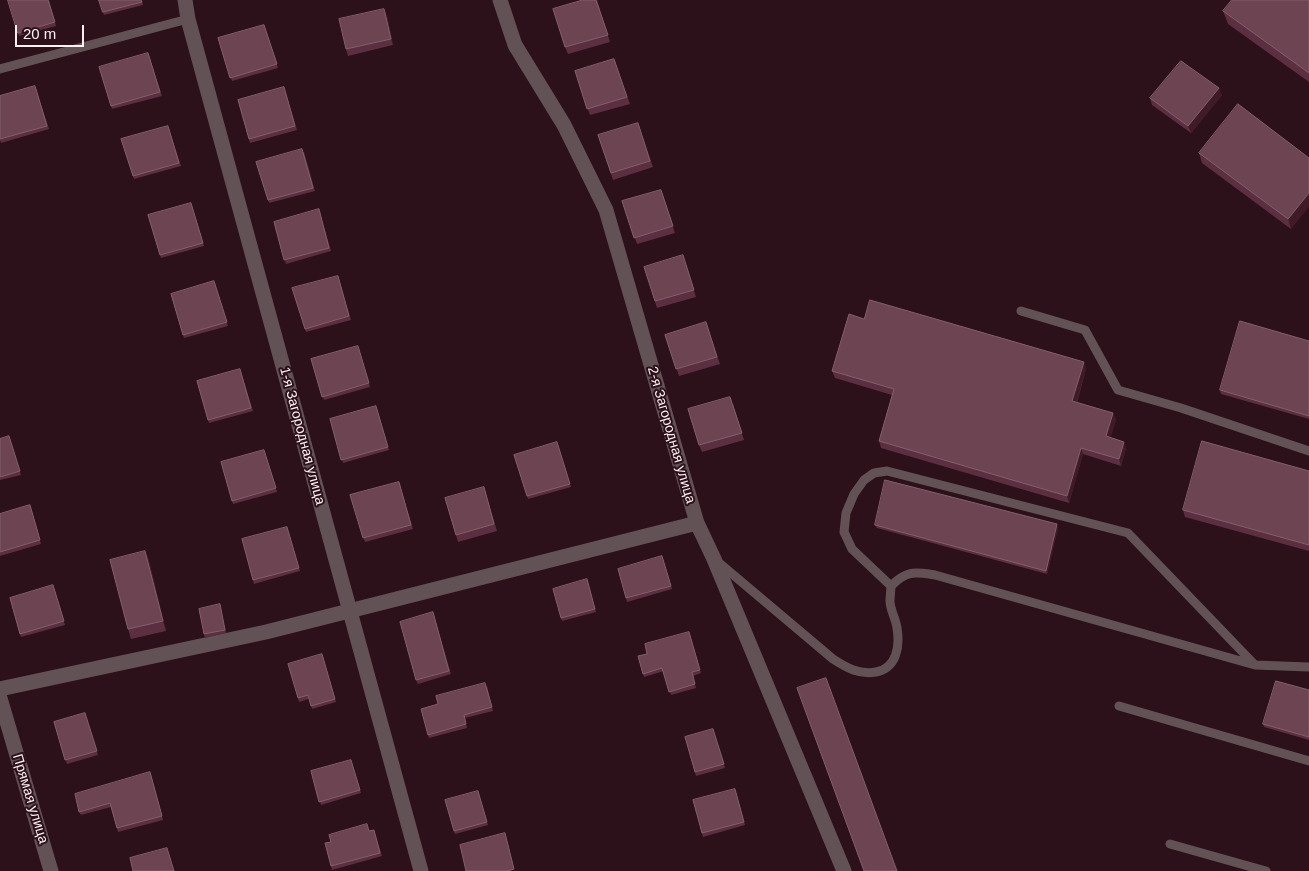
<!DOCTYPE html>
<html>
<head>
<meta charset="utf-8">
<style>
	body { margin:0 }
	#map { position:relative; width:1309px; height:871px; overflow:hidden; background:#2c101a; font-family:Arial,sans-serif }
	canvas { display:block }
	.scale { position:absolute; left:15px; top:25px; width:69px; height:22px; box-sizing:border-box; border:2px solid #fdf0f3; border-top:0; padding-left:6px; font-size:15px; line-height:18px; white-space:nowrap; color:#fdf0f3; -webkit-text-stroke:4px #2c101a; paint-order:stroke }
</style>
</head>
<body>
<div id="map">
<canvas width="1309" height="871"></canvas>
<div class="scale">20 m</div>
</div>
<script>
const g = document.querySelector('canvas').getContext('2d');
g.lineJoin = 'round';
function stroke(path, color, width, dash) {
  g.strokeStyle = color;
  g.lineWidth = width;
  g.lineCap = dash ? 'butt' : 'round';
  g.setLineDash(dash || []);
  g.stroke(path);
}
function paint(path, color) {
  g.fillStyle = color;
  g.fill(path, 'evenodd');
}
function write(font, color, halo, rows, align = 'center') {
  g.font = font + ' Arial,sans-serif';
  g.lineWidth = 4;
  g.setLineDash([]);
  g.textBaseline = 'middle';
  g.strokeStyle = halo;
  g.fillStyle = color;
  for (const [text, x, y, turn = 0] of rows) {
    g.save();
    g.translate(x, y);
    g.rotate((+turn || 0) * Math.PI / 180);
    g.textAlign = isNaN(turn) ? turn : align;
    if (halo) g.strokeText(text, 0, 0);
    g.fillText(text, 0, 0);
    g.restore();
  }
}
const lane = new Path2D(`
	M0 69 188 19
	M1021 311 1085 330 1118 390 1181 408 1309 451
	M718 562 833 659C847 668 859 675 876 672 897 668 900 646 897 628 896 619 890 610 890 601 890 596 891 591 891 586 907 570 914 572 935 575L1255 665 1309 667
	M891 586 852 549 844 532 846 513 854 494 864 480 874 473 887 471 1128 533 1255 665
	M1119 706 1309 761
	M1170 844 1266 871`);
const street = new Path2D(`
	M185 0 188 19 421 871
	M500 0 515 45 564 125 606 210 697 523 714 559 844 871
	M0 689 266 632 697 523
	M0 698 51 871`);
const wall = new Path2D(`
	M49 0 56 26 19 36 18 33Z
	M99 0H142L143 5 104 15Z
	M597 0 610 42 568 54 565 47Z
	M1309 0V82L1228 24 1223 11Z
	M384 9 387 16 393 45 348 56 346 49Z
	M264 25 278 68 232 81 218 38Z
	M148 53 162 96 112 109 111 106Z
	M614 59 630 104 590 115 575 71Z
	M35 86 49 129 1 143 0 140V96Z
	M284 87 297 130 250 143 238 100Z
	M1222 95 1191 133 1152 105 1150 98Z
	M638 123 653 167 613 180 598 135Z
	M168 126 181 166 134 179 121 139Z
	M304 152 315 191 269 203 256 162Z
	M1199 153 1309 158 1291 229 1202 163Z
	M661 190 675 233 637 244 622 201Z
	M191 203 204 246 161 258 148 215Z
	M320 213 331 251 286 264 274 222Z
	M685 262 696 297 657 308 644 267Z
	M338 276 351 320 306 332 305 329Z
	M214 281 228 326 184 338 171 294Z
	M864 319 1086 369 1077 403 1113 413 1116 420 1110 438 1126 448 1121 466 1083 454 1069 503 881 448 879 441 892 395 835 378 832 371Z
	M706 322 720 364 679 376 665 335Z
	M1309 341V419L1221 394 1220 390Z
	M358 346 370 387 324 400 311 359Z
	M240 369 253 411 209 423 197 381Z
	M733 404 744 440 702 452 699 445Z
	M376 406 389 450 343 463 330 419Z
	M9 436 21 475 0 480V439Z
	M557 442 571 487 528 499 514 455Z
	M264 450 277 492 233 504 221 462Z
	M1309 471V551L1185 517 1183 510Z
	M399 482 413 529 365 542 350 495Z
	M484 487 497 531 458 542 456 535Z
	M30 505 41 544 0 556V514Z
	M875 525 1058 528 1047 574 877 528Z
	M287 527 300 571 254 584 253 580Z
	M145 551 149 561 166 631 131 639 128 629Z
	M662 556 672 589 627 602 626 598Z
	M588 583 596 612 562 621 561 618Z
	M53 585 65 625 21 637 10 598Z
	M220 604 226 633 205 638 204 634Z
	M434 616 451 674 418 684 416 680Z
	M689 632 701 673 693 676 696 688 671 695 664 671 644 677 638 656 647 654Z
	M322 654 336 702 312 709 309 699 299 702 298 698Z
	M487 686 493 711 465 718 467 728 429 738 428 735 438 704Z
	M1309 690V740L1264 727 1263 724Z
	M85 713 98 755 67 764 54 722Z
	M713 729 725 768 696 776 685 737Z
	M351 760 361 793 321 805 311 771Z
	M150 772 163 820 118 832 111 807 81 815 79 812Z
	M735 789 745 825 703 837 702 833Z
	M479 795 488 825 455 834 454 831Z
	M374 830 382 856 332 870 325 843Z`);
const shadedWall = new Path2D(`
	M384 9 387 16 393 45 391 39Z
	M1219 88 1222 95 1191 133 1188 126Z
	M1309 193V207L1291 229 1288 219Z
	M1084 362 1086 369 1075 408 1072 401Z
	M1113 413 1116 420 1109 443 1106 436Z
	M1124 442 1126 448 1121 466 1119 459Z
	M1081 448 1083 454 1069 503 1067 496Z
	M1057 524 1058 528 1047 574 1046 571Z
	M145 551 149 561 166 631 163 621Z`);
const building = new Path2D(`
	M8 0H48L55 22 18 33Z
	M99 0H141L142 2 103 12Z
	M583 0H596L608 35 565 47 553 9Z
	M1232 0H1309V73L1223 11Z
	M384 9 391 39 346 49 339 19Z
	M264 25 277 64 230 78 218 38Z
	M148 53 160 92 111 106 99 67Z
	M614 59 627 97 587 109 575 71Z
	M1181 61 1219 88 1188 126 1150 98Z
	M35 86 47 126 0 139V96Z
	M284 87 295 126 249 139 238 100Z
	M1238 104 1309 158V193L1288 219 1199 153Z
	M638 123 650 161 611 173 598 135Z
	M168 126 179 163 133 176 121 139Z
	M302 149 313 188 268 200 256 162Z
	M661 190 673 226 634 238 622 201Z
	M191 203 203 243 160 255 148 215Z
	M319 209 329 248 284 260 274 222Z
	M683 255 694 290 655 301 644 267Z
	M338 276 349 316 305 329 292 288Z
	M214 281 227 322 183 335 171 294Z
	M870 300 1084 362 1072 401 1113 413 1106 436 1124 442 1119 459 1081 448 1067 496 879 441 894 389 832 371 849 314 864 319Z
	M1240 321 1309 341V416L1220 390Z
	M706 322 717 357 676 369 665 335Z
	M358 346 369 383 322 397 311 359Z
	M240 369 251 408 208 420 197 381Z
	M730 397 742 433 699 445 688 409Z
	M376 406 388 447 341 460 330 419Z
	M9 436 20 471 0 477V439Z
	M1202 441 1309 471V545L1183 510Z
	M557 442 570 484 527 496 514 455Z
	M264 450 276 488 232 501 221 462Z
	M885 480 1057 524 1046 571 875 525Z
	M399 482 411 525 363 538 350 495Z
	M484 487 494 524 456 535 445 498Z
	M30 505 40 540 0 552V514Z
	M287 527 299 568 253 580 242 539Z
	M145 551 163 621 128 629 110 560Z
	M662 556 671 586 626 598 618 569Z
	M587 579 595 609 561 618 553 589Z
	M53 585 64 621 20 634 10 598Z
	M220 604 225 630 204 634 199 609Z
	M433 612 449 671 416 680 400 622Z
	M689 632 700 670 692 672 695 684 669 692 662 668 643 674 638 656 647 654 645 644Z
	M322 654 335 699 311 706 308 695 298 698 288 664Z
	M826 678 897 871H864L797 688Z
	M1276 681 1309 690V737L1263 724Z
	M485 683 492 707 464 715 466 724 428 735 421 709 438 704 436 696Z
	M85 713 97 751 65 760 54 722Z
	M713 729 724 764 695 772 685 737Z
	M351 760 360 790 319 802 311 771Z
	M150 772 162 816 117 828 110 803 79 812 75 794Z
	M735 789 744 822 702 833 693 800Z
	M478 791 487 822 454 831 445 800Z
	M367 824 369 831 374 830 380 853 331 866 325 843 331 842 329 835Z
	M505 833 514 869 508 871H466L460 845Z
	M167 848 174 871H133L130 858Z`);
const streetNames = [
	["2-я Загородная улица",671,435,74],
	["1-я Загородная улица",302,436,75],
	["Прямая улица",30,799,73]
];
stroke(lane, '#625256', 9);
stroke(street, '#625256', 15);
paint(wall, '#5b2f3f');
paint(shadedWall, '#411a28');
paint(building, '#6d4452');
stroke(building, '#835f6b', 1);
write('14px', '#fdf0f3', '#2c101a', streetNames);
</script>
</body>
</html>
